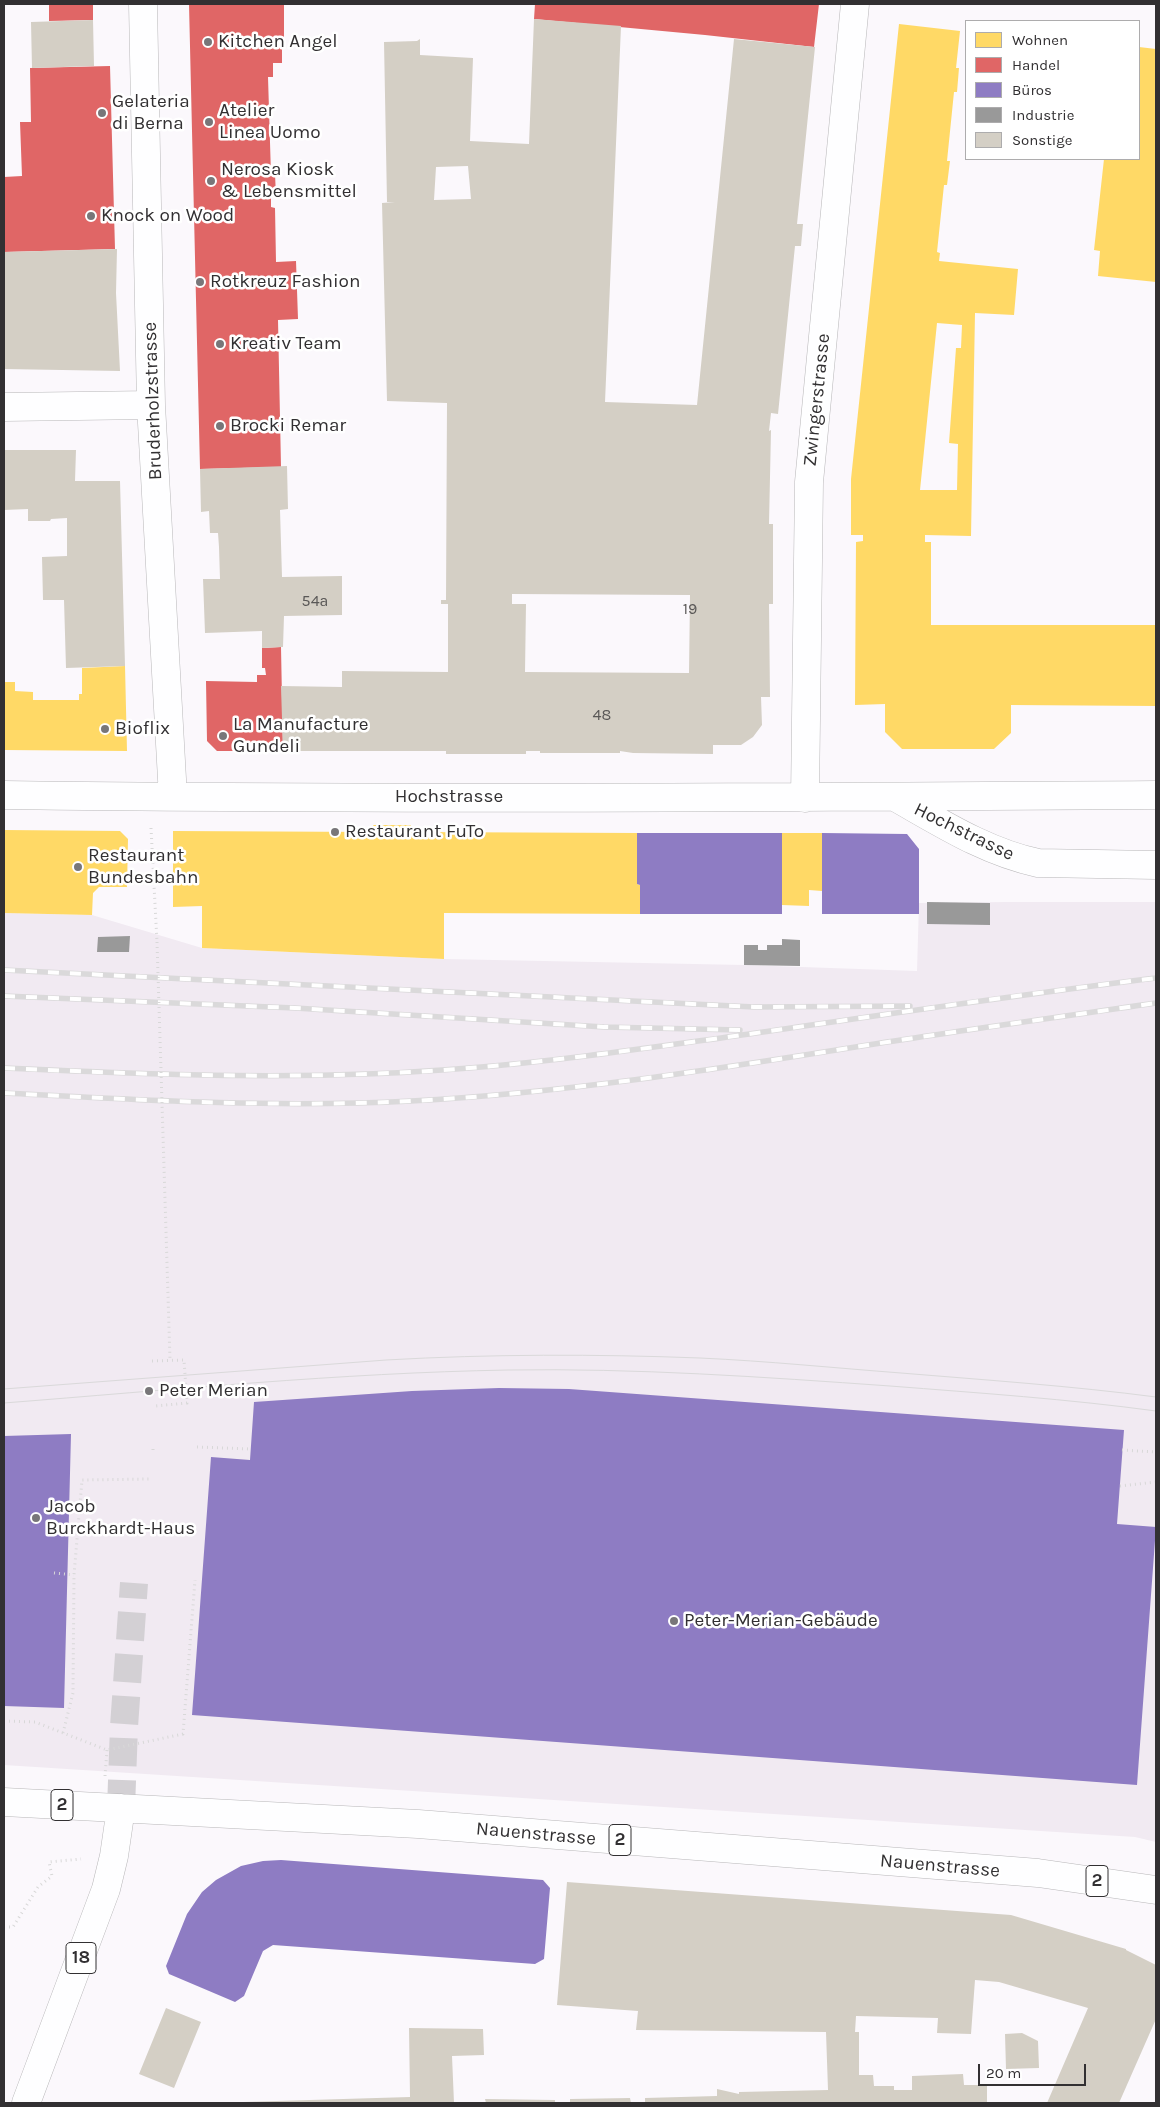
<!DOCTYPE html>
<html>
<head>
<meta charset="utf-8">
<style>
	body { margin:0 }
	#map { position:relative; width:1160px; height:2107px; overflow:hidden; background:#fbf8fc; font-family:Karla,sans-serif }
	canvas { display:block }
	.frame { position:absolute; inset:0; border:5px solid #323032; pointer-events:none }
	.legend { position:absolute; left:965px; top:20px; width:175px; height:140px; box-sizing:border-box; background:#fff; border:1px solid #adacad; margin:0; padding:6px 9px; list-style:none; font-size:15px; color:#323032 }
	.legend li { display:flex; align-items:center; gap:10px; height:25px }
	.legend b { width:25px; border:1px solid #adacad }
	.scale { position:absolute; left:978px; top:2064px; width:108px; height:22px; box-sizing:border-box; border:2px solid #323032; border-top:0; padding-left:6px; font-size:15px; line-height:18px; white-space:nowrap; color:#323032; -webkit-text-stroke:4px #fff; paint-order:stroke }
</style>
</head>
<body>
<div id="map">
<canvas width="1160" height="2107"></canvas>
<div class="frame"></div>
<ul class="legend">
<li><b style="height:14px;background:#ffd966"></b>Wohnen</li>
<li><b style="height:14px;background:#e06666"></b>Handel</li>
<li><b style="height:14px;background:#8e7cc3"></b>Büros</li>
<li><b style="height:14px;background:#999"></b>Industrie</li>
<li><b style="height:14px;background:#d4cfc5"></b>Sonstige</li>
</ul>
<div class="scale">20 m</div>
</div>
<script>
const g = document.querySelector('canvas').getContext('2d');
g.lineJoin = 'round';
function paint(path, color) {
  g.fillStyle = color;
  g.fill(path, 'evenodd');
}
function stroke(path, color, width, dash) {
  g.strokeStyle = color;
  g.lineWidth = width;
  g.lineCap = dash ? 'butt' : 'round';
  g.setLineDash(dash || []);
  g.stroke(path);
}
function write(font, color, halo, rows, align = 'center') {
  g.font = font + ' Karla,sans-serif';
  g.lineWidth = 5;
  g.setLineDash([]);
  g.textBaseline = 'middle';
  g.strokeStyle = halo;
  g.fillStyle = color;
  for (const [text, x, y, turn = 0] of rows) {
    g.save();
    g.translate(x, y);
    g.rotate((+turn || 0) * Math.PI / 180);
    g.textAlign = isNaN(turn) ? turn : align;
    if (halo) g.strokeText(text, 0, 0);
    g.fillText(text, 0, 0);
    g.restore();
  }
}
const built = new Path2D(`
	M1007 902H1156V1842L1135 1837 4 1765V913L92 915 202 948 444 959 744 965 917 971 919 903Z`);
const homes = new Path2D(`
	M899 24 960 31 956 68H959L957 92H954L947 161H950L947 185H944L937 252 940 253 939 261 1018 269 1014 315 975 313 971 536 925 535V542H931V625H1156V706L1011 705V733L994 749H902L885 732V704L855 705 856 542 863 541V535H851V479ZM937 323 962 325 961 348H956L949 443 958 444 957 490H920Z
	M1139 47 1156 49V282L1098 276 1100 251 1094 250 1104 159H1139Z
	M125 666 127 751 4 750V682H15V691L33 692V700H79V694H82V668Z
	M373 825H411V832L637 833V884L640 885V914L444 913V959L202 948V906L173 907V831L374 832Z
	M4 830 120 831 128 839 127 887H99L93 893 92 915 4 913Z
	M782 833H822V891L809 890V906L782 905Z`);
const shops = new Path2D(`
	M49 4H93V20L49 21Z
	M189 4H284V44H282V63H273V77H268L271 175 275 174 276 196H271V207L275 208 276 262 296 261 298 319 278 320 281 467 200 469Z
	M535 4H819L814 47 705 35 534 19Z
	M110 66 115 249 4 252V177L22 176 20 122H31L30 68Z
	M281 647 283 751H217L207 741 206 681 257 682V675H266L265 668H262V648Z`);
const offices = new Path2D(`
	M637 833H782V914H640V885L637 884Z
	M822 833 907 834 919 849V914H822Z
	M499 1388 569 1389 1124 1430 1117 1524 1156 1527 1137 1785 192 1715 211 1457 250 1460 254 1402 412 1391Z
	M71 1434 64 1708 4 1706V1436Z
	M281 1860 543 1880 550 1888 544 1959 535 1964 273 1945 263 1951 244 1996 235 2002 169 1974 166 1966 187 1914 202 1892 216 1880 241 1866 263 1861Z`);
const industry = new Path2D(`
	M927 902 990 903V925L927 924Z
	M130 936 129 952H97L98 937Z
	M782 939 800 940V966L744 965V945H758V950H767V945H782Z`);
const building = new Path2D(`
	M534 19 621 26 605 402 697 405 734 39 815 47 797 224H803L801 246H795L778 414 771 413 769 431 771 430 769 524H773V604H769L770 697H761L762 725 753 737 741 745H713V754L633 753 620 751V753H540V751H526V754H446V751H283L281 686 342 687V671L448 672V604H441V600H446L447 403 387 401 382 203 395 202H387L384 42 417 41 420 39V55L473 58 470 141 529 144ZM468 166 471 199 434 200 436 167ZM512 594 690 595 689 673 525 672 526 604H512Z
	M93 20 94 66 32 68 31 22Z
	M117 249 116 293 120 371 4 369V252Z
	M4 450H76L75 481H120L125 666 66 668 64 600H43L42 557 67 556V518L51 519 50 521H28V509L4 510Z
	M287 466 288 509 280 510 282 577 342 576V615L284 616 283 647H281L262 648V631L205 633 203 579H220L219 547 218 533H210L209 511 201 512 200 469Z
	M567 1882 1011 1915 1126 1949V1950L1156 1965V2019L1119 2103H1047L1088 2008 999 1982 975 1980 971 2034 937 2033 938 2018 856 2016 855 2032H859V2075H873L874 2086H894V2090H912V2076L963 2074 964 2085H987V2103H645V2098L717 2096V2089L739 2094V2092L828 2090 826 2032 636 2030 638 2011 557 2005Z
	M166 2008 201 2022 174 2088 139 2074Z
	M409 2028 483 2029 484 2055 452 2056 454 2103H243V2102L410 2097Z
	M1022 2033 1038 2041 1039 2068 1006 2069 1005 2034Z
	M630 2098 631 2103H570V2099Z
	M485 2099 555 2100V2103H486Z`);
const minorTunnel = new Path2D(`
	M121 1808 124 1727 134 1583`);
const path = new Path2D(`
	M151 828 157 942
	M152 1361 184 1360 187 1403 155 1406
	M197 1447 251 1449
	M153 1450V1447
	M1122 1450 1156 1452
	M1120 1486 1156 1482
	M54 1573 74 1575
	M4 1721 35 1722 107 1750 183 1734 195 1580
	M63 1733 73 1693 74 1575 82 1480 151 1479
	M105 1776 107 1750
	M4 1927H13L38 1887 52 1876 49 1862 81 1859`);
const minor = new Path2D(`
	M143 4 151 405 173 797
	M4 407 151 405
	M4 795C388 800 772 797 1156 795
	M895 797C941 823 986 852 1038 863L1156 865
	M805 798 809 482 855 4`);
const major = new Path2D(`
	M4 1802 418 1824 1038 1873 1156 1890
	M26 2103 106 1889 114 1856 121 1808`);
const tram = new Path2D(`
	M4 1389 386 1360C491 1354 596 1354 700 1358 767 1361 835 1368 901 1373 986 1380 1072 1386 1156 1397
	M4 1403C171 1390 339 1373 508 1370 636 1368 763 1377 890 1386 979 1393 1068 1399 1156 1411`);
const rail = new Path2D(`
	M4 970 754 1007 910 1006
	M4 996 295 1008 604 1027 740 1030
	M4 1068C159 1075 314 1081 469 1068 558 1061 647 1048 735 1036 875 1016 1016 995 1156 978
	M4 1093C139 1100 275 1108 411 1101 565 1093 717 1069 868 1045 964 1030 1060 1017 1156 1003`);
const pathBridge = new Path2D(`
	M157 942 170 1360`);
const markers = [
	[208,42,5,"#787679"],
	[102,113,5,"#787679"],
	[209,122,5,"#787679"],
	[211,181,5,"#787679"],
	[91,216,5,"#787679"],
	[200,282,5,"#787679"],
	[220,344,5,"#787679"],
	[220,426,5,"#787679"],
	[105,729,5,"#787679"],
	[223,736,5,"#787679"],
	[335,832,5,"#787679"],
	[78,867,5,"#787679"],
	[149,1391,5,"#787679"],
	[36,1518,5,"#787679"],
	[674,1621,5,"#787679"]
];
const numberNames = [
	["54a",315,601],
	["19",690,609],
	["48",602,715]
];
const shields = [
	[62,1805,22],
	[620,1840,22],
	[1097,1881,22],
	[81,1958,30]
];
const shieldNames = [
	["2",62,1805],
	["2",620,1840],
	["2",1097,1881],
	["18",81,1958]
];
const poiNames = [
	["Kitchen Angel",218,42],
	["Gelateria",112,102],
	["di Berna",112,124],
	["Atelier",219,111],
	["Linea Uomo",219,133],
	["Nerosa Kiosk",221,170],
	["& Lebensmittel",221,192],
	["Knock on Wood",101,216],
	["Rotkreuz Fashion",210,282],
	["Kreativ Team",230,344],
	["Brocki Remar",230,426],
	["La Manufacture",233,725],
	["Gundeli",233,747],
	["Bioflix",115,729],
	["Restaurant FuTo",345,832],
	["Restaurant",88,856],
	["Bundesbahn",88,878],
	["Peter Merian",159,1391],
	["Jacob",46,1507],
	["Burckhardt-Haus",46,1529],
	["Peter-Merian-Gebäude",684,1621]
];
const streetNames = [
	["Zwingerstrasse",817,400,-84],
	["Bruderholzstrasse",153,401,-92],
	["Hochstrasse",449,797],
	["Hochstrasse",964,832,26],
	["Nauenstrasse",536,1834,5],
	["Nauenstrasse",940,1866,5]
];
paint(built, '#f1eaf2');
paint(homes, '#ffd966');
paint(shops, '#e06666');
paint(offices, '#8e7cc3');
paint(industry, '#999');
paint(building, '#d4cfc5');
stroke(minorTunnel, '#d3d0d4', 28, [28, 14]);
stroke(minor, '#b8b7b9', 29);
stroke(major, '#b8b7b9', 29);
stroke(path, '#d8d8d8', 3, [1, 4]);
stroke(minor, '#fefeff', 28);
stroke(major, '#fefeff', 28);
stroke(tram, '#dad9da', 1);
stroke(rail, '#dad9da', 5.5);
stroke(rail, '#fff', 4, [11]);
stroke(pathBridge, '#d8d8d8', 3, [1, 4]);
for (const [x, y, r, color] of markers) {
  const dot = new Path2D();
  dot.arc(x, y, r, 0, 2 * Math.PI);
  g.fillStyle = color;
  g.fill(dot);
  stroke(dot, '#fff', 2);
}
write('16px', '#5a5857', null, numberNames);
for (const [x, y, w] of shields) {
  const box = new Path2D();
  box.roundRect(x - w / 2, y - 15.5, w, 31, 4);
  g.fillStyle = '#fff';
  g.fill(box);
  stroke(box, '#323032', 1);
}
write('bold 18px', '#323032', null, shieldNames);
write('19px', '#323032', '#fff', poiNames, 'left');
write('19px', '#323032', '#fff', streetNames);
</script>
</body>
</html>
